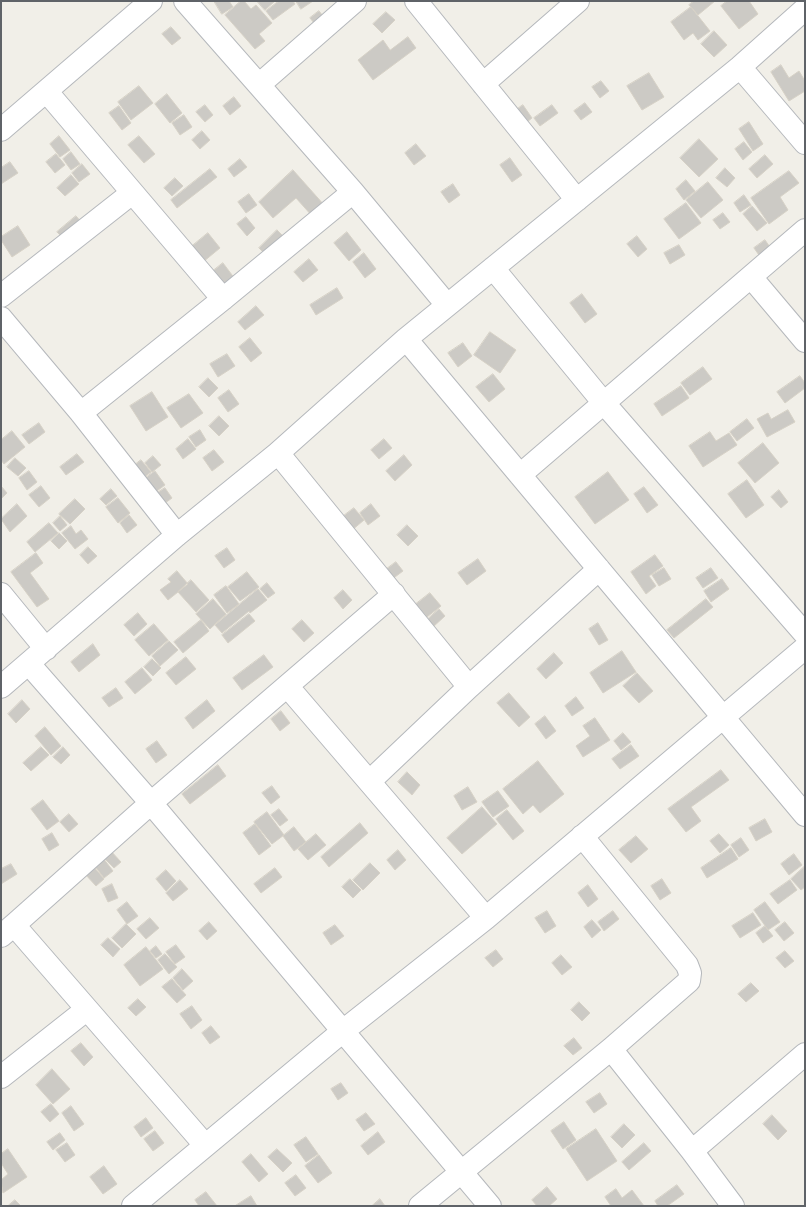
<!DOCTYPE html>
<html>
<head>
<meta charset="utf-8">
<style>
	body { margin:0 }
	#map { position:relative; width:806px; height:1207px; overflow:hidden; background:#f1efe8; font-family:Karla,sans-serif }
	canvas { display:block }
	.frame { position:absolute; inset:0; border:2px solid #5f6368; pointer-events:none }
</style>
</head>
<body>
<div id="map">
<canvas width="806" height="1207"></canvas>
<div class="frame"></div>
</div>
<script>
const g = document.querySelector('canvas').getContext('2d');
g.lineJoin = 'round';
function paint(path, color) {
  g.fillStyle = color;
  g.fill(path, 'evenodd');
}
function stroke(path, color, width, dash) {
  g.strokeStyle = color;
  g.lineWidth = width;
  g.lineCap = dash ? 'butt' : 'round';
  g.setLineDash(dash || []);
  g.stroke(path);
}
const building = new Path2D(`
	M214 1H229L233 7 222 14Z
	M241 1H244L251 9 256 5 272 23 259 34 265 41 255 49 225 15Z
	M257 1H275L265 10Z
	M279 1H293L295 4 273 20 266 11Z
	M296 1H313L301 9Z
	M694 1H715L698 15 689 5Z
	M727 1H749L758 14 739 29 721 6Z
	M691 7 710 31 698 40 693 33 684 40 671 22Z
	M319 11 327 21 318 28 310 18Z
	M386 12 395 20 382 33 373 24Z
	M171 27 181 38 172 45 162 34Z
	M714 31 727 45 714 57 701 44Z
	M408 37 416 48 373 80 358 60 383 40 390 50Z
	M781 65 789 78 799 71 805 81V91L789 101 771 72Z
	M649 73 664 97 642 110 627 86Z
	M601 81 609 91 600 98 592 87Z
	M139 86 153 103 131 120 118 102Z
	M167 94 182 113 170 123 155 104Z
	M234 97 241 106 230 115 223 106Z
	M585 103 592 112 581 120 574 111Z
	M205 105 213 115 205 122 196 112Z
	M523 105 532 118 522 126 512 113Z
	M552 105 558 113 540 126 534 118Z
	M119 106 131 123 122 130 109 113Z
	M184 115 192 127 180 135 172 123Z
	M749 122 763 144 753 151 739 129Z
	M202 131 210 140 200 149 192 140Z
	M59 136 70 150 60 157 50 144Z
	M139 136 155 154 144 163 128 145Z
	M699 139 718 159 699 177 680 158Z
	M744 142 752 152 743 160 735 149Z
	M416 144 426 156 414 165 405 153Z
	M71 152 80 164 71 170 63 159Z
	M56 154 65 165 55 173 46 162Z
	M765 155 773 164 757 178 749 169Z
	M510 158 522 175 512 182 500 165Z
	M240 159 247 167 234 177 228 169Z
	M10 162 18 173 1 184V168Z
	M82 164 90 174 79 182 72 173Z
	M725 168 735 178 727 187 716 178Z
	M210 169 217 177 177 208 171 200Z
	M293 170 325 206 313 217 296 198 273 218 259 202Z
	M789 171 799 183 780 197 788 210 769 224 751 198Z
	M71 175 79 184 65 196 57 188Z
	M175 178 183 186 172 196 164 188Z
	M686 180 695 191 684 200 676 189Z
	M708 182 723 200 701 218 686 200Z
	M453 184 460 195 449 203 441 192Z
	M249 194 257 205 246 213 238 202Z
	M744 195 751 205 740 212 734 203Z
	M686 203 701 223 679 239 664 219Z
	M752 206 767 223 757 231 743 214Z
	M723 213 730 222 720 229 713 220Z
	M76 216 83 224 65 240 57 232Z
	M246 217 255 228 247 236 237 224Z
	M18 226 30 245 12 257 1 240V237Z
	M277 230 285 238 267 256 259 248Z
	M347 232 361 250 349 261 334 243Z
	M208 233 220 248 203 262 191 247Z
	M637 236 647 249 638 257 627 244Z
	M765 240 772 250 761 258 754 248Z
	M679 245 685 255 670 264 664 253Z
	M364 253 376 269 365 278 353 262Z
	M309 259 318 270 303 282 294 272Z
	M223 263 235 279 225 287 213 271Z
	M337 288 343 298 316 315 310 305Z
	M582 294 597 314 585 323 570 303Z
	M256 306 264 315 245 330 238 322Z
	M490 332 516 350 500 373 474 355Z
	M250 338 262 353 251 362 239 347Z
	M463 343 472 356 458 367 448 353Z
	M227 354 235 366 218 377 210 364Z
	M703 367 712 379 690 395 681 383Z
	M493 374 505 389 489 402 476 387Z
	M800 376 805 383V388L785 403 777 392Z
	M208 378 218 388 209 397 199 387Z
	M681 386 689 398 662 416 654 404Z
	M229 390 239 404 228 412 218 398Z
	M152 392 168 417 146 431 130 406Z
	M189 394 203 413 181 428 167 408Z
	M788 410 795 422 767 437 757 419 768 413 771 419Z
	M219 416 229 426 219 436 209 426Z
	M747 419 754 428 737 441 730 432Z
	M39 423 45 432 29 444 22 435Z
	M200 430 206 440 196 447 189 437Z
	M12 431 25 447 4 464 1 460V440Z
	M710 432 716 441 729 433 737 445 703 467 689 446Z
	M188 439 196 449 183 459 176 449Z
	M384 439 392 448 379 459 371 450Z
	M763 443 779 463 755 483 738 463Z
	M214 450 224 462 212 471 203 458Z
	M77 454 84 462 66 475 60 467Z
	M404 455 412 465 395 481 386 471Z
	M153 456 161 465 152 472 145 463Z
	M15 458 26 468 18 476 7 467Z
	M141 460 151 472 139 481 130 469Z
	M29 471 37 482 27 490 19 478Z
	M155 471 165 485 150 496 140 482Z
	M608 472 629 500 595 524 575 497Z
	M747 480 764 505 746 518 728 494Z
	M1 486 7 493 1 499Z
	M41 486 50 498 39 507 29 495Z
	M644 487 658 505 647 513 634 494Z
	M165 488 172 498 161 506 154 495Z
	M111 489 117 496 106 505 100 499Z
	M779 490 788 502 781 508 771 497Z
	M118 498 130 513 118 523 106 507Z
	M75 499 85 509 70 524 59 514Z
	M17 504 27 516 10 532 1 519Z
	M371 504 380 516 368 525 360 513Z
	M354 508 364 520 351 531 341 518Z
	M129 515 137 525 127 533 120 523Z
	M60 516 67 525 60 531 53 523Z
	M49 523 58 533 35 552 27 542Z
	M407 525 418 536 408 546 397 535Z
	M71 526 76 534 81 530 88 539 75 549 62 533Z
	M59 533 67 541 59 549 51 541Z
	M88 547 97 556 88 564 80 555Z
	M227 548 235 560 224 568 215 556Z
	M36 553 43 563 30 573 49 599 37 607 11 572Z
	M655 555 663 566 649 576 656 586 646 594 631 572Z
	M478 559 486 571 467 585 458 573Z
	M396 562 403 571 391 580 384 571Z
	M664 568 671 579 659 586 652 575Z
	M711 568 718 578 703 588 696 578Z
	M177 571 188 584 168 600 160 590 171 582 168 579Z
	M247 572 259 587 240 601 228 587Z
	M722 579 729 589 711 602 704 591Z
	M191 580 209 600 196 612 178 592Z
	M267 583 275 593 268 598 260 589Z
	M226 586 239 604 227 613 214 595Z
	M258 589 267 600 250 613 249 611 222 633 215 625Z
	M343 590 352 600 343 609 334 598Z
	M430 593 441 606 427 617 416 604Z
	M213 599 226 614 210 629 196 614Z
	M706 599 713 607 674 638 667 630Z
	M439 609 445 616 433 627 427 620Z
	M138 613 147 624 134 636 124 625Z
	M249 614 255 621 228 643 222 635Z
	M201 620 209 631 183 653 174 642Z
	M302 620 314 633 304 642 292 629Z
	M598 623 608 640 599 645 589 629Z
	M154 624 168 640 149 656 135 640Z
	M169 641 178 650 160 666 152 656Z
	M93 644 100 655 79 672 71 662Z
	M622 651 636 672 603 693 590 673Z
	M554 653 563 663 546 679 537 669Z
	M264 655 273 667 242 690 233 678Z
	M186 657 196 669 176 685 166 673Z
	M152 659 161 668 153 676 144 667Z
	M142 668 152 680 135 694 125 682Z
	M637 673 653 691 639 703 623 686Z
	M116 688 123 698 109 707 102 698Z
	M509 693 530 717 519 727 497 703Z
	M576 697 584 708 572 716 565 706Z
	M22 700 30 709 16 723 8 714Z
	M207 700 215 711 193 729 185 718Z
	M281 711 290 723 280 731 271 719Z
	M545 716 556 731 546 739 535 724Z
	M595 718 610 740 583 757 576 746 590 736 583 726Z
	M45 727 61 746 51 755 35 736Z
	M623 733 631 742 621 750 614 741Z
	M157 741 167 755 156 763 146 749Z
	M631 745 639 756 620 769 612 759Z
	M41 747 49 755 31 771 23 763Z
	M63 747 70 755 61 764 53 757Z
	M538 761 564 794 540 813 533 805 523 814 503 789Z
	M218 765 226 776 190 804 182 794Z
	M721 770 729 780 691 807 701 821 686 832 668 809Z
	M407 772 420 785 412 795 398 782Z
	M272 786 280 797 271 804 262 793Z
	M468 787 477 802 462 810 454 796Z
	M498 791 509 806 493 817 482 802Z
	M43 800 59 821 47 830 31 809Z
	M482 807 497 824 462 854 447 838Z
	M279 809 288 820 280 826 271 815Z
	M507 810 524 831 513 840 496 819Z
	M267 812 284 835 272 844 254 822Z
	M69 814 78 824 69 832 60 822Z
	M765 819 772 832 756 841 749 828Z
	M360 823 368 833 329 867 321 857Z
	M255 824 271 846 259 855 243 833Z
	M294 827 306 842 294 851 283 836Z
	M52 833 59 845 49 851 42 839Z
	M316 834 326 845 308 860 298 849Z
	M719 834 729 845 720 853 710 841Z
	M636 836 648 849 631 863 619 850Z
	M741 838 749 850 739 857 731 845Z
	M731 848 738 859 707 878 701 868Z
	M110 850 121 862 114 868 103 857Z
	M398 850 406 860 395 870 387 860Z
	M794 854 802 865 789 875 781 864Z
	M103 858 113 871 104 878 94 865Z
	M370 863 380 873 363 890 353 880Z
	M11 864 17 874 1 884V869Z
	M94 867 104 879 96 886 85 874Z
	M804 867 805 887 801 890 791 879Z
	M275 868 282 877 261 893 254 884Z
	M166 870 176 881 166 891 156 879Z
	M350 879 361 890 353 898 342 887Z
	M662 879 671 893 660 900 651 886Z
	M180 880 188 889 173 901 166 893Z
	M790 880 797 890 778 904 770 894Z
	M112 884 118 898 108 902 102 889Z
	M588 885 598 899 588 907 578 893Z
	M127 902 138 916 127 924 117 910Z
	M765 902 780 922 768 930 754 910Z
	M547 911 556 926 545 933 535 918Z
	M613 911 619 919 604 931 598 922Z
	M753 913 761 925 740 938 732 926Z
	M150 918 159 928 146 939 137 929Z
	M592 920 601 930 592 938 584 927Z
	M209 922 217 931 207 940 199 931Z
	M785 922 794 933 784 941 775 930Z
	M126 924 136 934 122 948 112 938Z
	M335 925 344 936 331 945 323 933Z
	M765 926 773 936 763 943 756 933Z
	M108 938 120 949 113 957 101 945Z
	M176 945 185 957 175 964 166 952Z
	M156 946 162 954 156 958 150 951Z
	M146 947 163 969 140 986 124 965Z
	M496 950 503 959 493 967 485 958Z
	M785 951 794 961 785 968 776 958Z
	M165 954 177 967 169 974 158 960Z
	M561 955 572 967 562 975 552 963Z
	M182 969 193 981 183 990 173 978Z
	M172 979 186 995 177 1003 162 987Z
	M751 983 759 991 746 1002 738 994Z
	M138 999 146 1007 136 1016 128 1008Z
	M579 1002 590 1013 582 1021 571 1010Z
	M192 1006 202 1020 191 1029 180 1014Z
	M211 1026 220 1037 210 1044 202 1033Z
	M574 1038 582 1048 573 1055 564 1046Z
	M81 1043 93 1057 84 1066 71 1051Z
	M52 1069 70 1089 53 1104 36 1085Z
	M341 1083 348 1093 338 1100 331 1089Z
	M600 1093 607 1104 594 1113 586 1102Z
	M51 1104 59 1114 50 1122 41 1112Z
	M71 1106 84 1124 74 1131 62 1113Z
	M366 1113 375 1124 364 1131 356 1120Z
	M772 1115 787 1131 778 1140 763 1124Z
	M146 1118 153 1128 141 1137 134 1127Z
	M564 1122 576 1140 563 1149 551 1131Z
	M624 1124 635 1135 622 1148 611 1137Z
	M596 1129 617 1161 587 1181 566 1149Z
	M155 1131 164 1143 153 1151 144 1139Z
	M378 1132 385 1142 368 1155 361 1146Z
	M60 1133 65 1140 53 1150 47 1142Z
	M306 1137 318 1154 306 1162 294 1145Z
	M67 1143 75 1155 65 1162 56 1150Z
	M644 1143 651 1151 629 1170 622 1162Z
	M8 1149 27 1177 3 1193 1 1180 8 1174 1 1163V1154Z
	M277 1149 292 1163 283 1172 268 1157Z
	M251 1154 268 1174 259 1182 242 1162Z
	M319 1155 332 1173 318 1183 305 1166Z
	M104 1166 117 1184 103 1194 90 1177Z
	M296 1175 306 1188 295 1196 285 1183Z
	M677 1185 684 1194 667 1206H658L655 1201Z
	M547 1187 557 1199 549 1206H537L532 1200Z
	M616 1189 622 1198 632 1190 644 1206H611L605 1197Z
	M206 1192 217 1206H199L195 1200Z
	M251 1196 257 1206H235Z
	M380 1199 385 1206H372Z
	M15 1200 21 1206H8Z`);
const minor = new Path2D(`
	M185 1 353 192 447 305
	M416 1 577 200
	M740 67 805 143
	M260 84 355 1
	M483 84 578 1
	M47 92 223 299
	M1 130 151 1
	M493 268 603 402 805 634
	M751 277 805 341
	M1 296 132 193
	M1 318 81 413 177 535
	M406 339 805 815
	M81 413 223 299 353 192
	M278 453 469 687
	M520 475 805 230
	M1 594 46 649
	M29 664 151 803 490 1206
	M1 687 177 535 278 453 406 339 740 67 805 9
	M288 687 486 918
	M370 781 469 687 599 569
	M14 925 151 803 394 594
	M1 936 14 925 205 1145
	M611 1049 692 1151 733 1206
	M1 1077 86 1010
	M692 1151 805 1054
	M133 1206 343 1031 486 918 805 648
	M420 1206 611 1049 689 981 690 973 687 965 582 836`);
paint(building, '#cccac5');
stroke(building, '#d6d1c6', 1);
stroke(minor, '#b5b8bc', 24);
stroke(minor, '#fff', 22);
</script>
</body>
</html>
